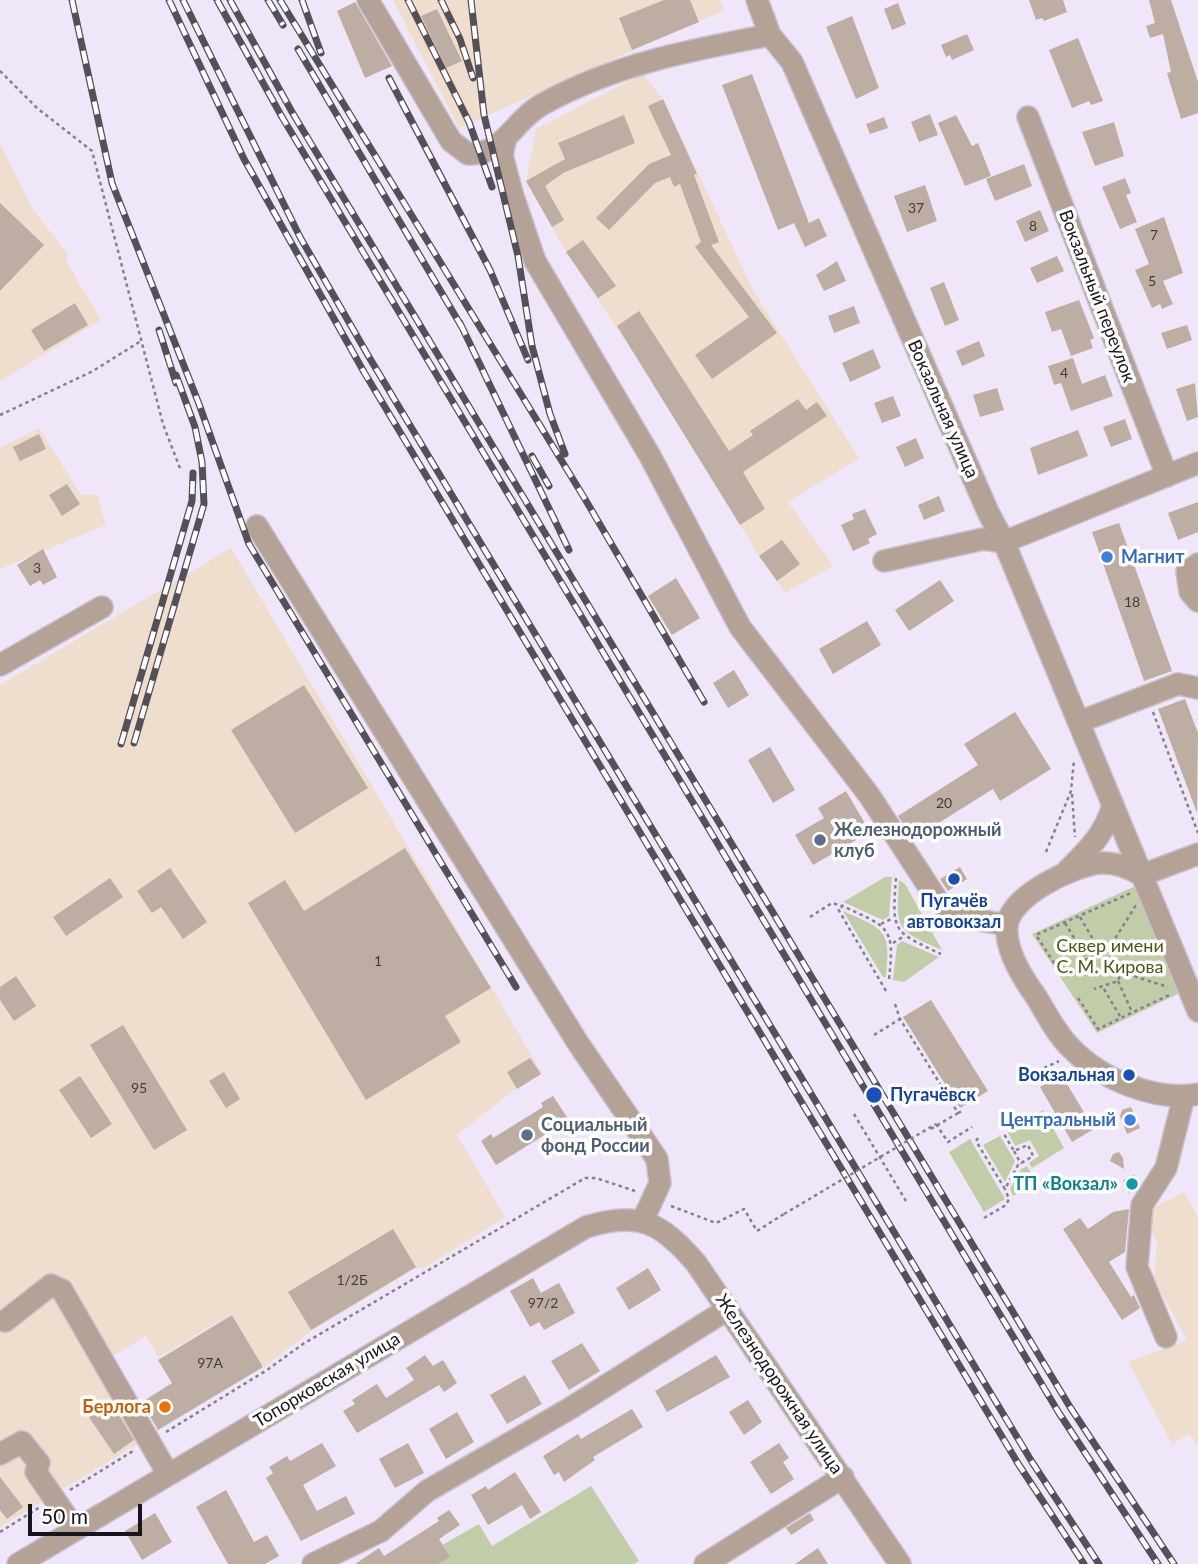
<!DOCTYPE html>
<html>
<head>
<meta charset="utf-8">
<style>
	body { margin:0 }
	#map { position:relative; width:1198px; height:1564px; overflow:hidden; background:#efe7f9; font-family:Lato,sans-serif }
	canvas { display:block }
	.scale { position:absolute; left:28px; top:1504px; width:114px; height:32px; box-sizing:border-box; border:4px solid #18161c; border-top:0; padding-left:9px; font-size:21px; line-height:24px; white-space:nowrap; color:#18161c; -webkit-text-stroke:5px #fff; paint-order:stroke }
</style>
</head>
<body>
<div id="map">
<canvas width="1198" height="1564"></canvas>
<div class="scale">50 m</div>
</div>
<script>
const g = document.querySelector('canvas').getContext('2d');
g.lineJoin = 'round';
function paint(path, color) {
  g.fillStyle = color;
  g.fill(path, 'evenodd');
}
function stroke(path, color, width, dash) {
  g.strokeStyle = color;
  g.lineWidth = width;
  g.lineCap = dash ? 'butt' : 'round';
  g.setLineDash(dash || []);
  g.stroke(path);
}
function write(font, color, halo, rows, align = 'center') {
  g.font = font + ' Lato,sans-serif';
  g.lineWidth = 7;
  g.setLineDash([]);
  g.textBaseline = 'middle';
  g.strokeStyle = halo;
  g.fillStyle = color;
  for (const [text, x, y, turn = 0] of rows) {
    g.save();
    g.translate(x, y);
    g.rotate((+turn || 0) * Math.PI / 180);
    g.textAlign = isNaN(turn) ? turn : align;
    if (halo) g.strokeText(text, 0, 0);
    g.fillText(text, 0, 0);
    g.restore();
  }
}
const industrial = new Path2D(`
	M393 0H720L724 10 459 128Z
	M643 74 663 99 754 292 859 458 788 502 833 566 785 593 759 556 644 368 566 252 526 181 536 129Z
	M0 143 32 208 69 256 65 259 101 320 0 381Z
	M39 428 81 495 97 494 106 525 0 569V448Z
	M231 548 542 1073 510 1093 457 1135 505 1217 424 1268H416L311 1331 264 1367 232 1314 159 1357 146 1336 108 1359 154 1434 0 1527V685Z
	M1184 1192 1198 1217V1447L1190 1434 1172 1444 1128 1362 1187 1340 1154 1279 1157 1242 1151 1229 1149 1210Z`);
const green = new Path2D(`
	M885 877H892L889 916 883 920 843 902Z
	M899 880 905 884 942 950C896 930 896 930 899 880Z
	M1133 887 1142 896 1182 992 1097 1033 1032 934Z
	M843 911C885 930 891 929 886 977H883Z
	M902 941 939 957 904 982 893 980 897 945Z
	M1043 1110 1064 1148 1032 1168 1029 1163 1039 1156 1030 1140 1015 1146 1008 1133Z
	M1000 1136 1015 1161 1005 1182 983 1145Z
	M970 1139 1005 1199 984 1212 949 1152Z
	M1027 1166 1036 1182 1013 1196 1010 1189 1021 1169Z
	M591 1486 639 1561 634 1564H409L479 1524 492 1546Z`);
const building = new Path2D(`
	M664 0H690L699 22 632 50 619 18Z
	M1029 0H1063L1067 12 1044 21 1042 18 1036 20Z
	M1149 0H1171L1198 82V113L1181 119 1167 73 1171 72 1163 34 1150 38 1146 26 1155 23Z
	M355 2 392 66 365 78 337 11Z
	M898 3 906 24 892 30 884 9Z
	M437 9 462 61 446 68 421 16Z
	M852 16 879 88 856 99 826 27Z
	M967 34 974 50 952 60 950 55 946 57 941 45Z
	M1078 38 1103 101 1091 105 1089 101 1072 108 1049 50Z
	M752 74 809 223 819 218 827 236 805 247 794 223 778 230 722 85Z
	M663 99 697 174 694 175 719 242 711 245 777 333 712 379 695 355 749 317 695 247 701 242 680 184 674 187 670 177 655 183 609 230 596 218 649 164 671 155 648 106Z
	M930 114 938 135 919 142 911 122Z
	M624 115 635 143 563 173 545 186 564 220 552 227 526 181 565 159 558 143Z
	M956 115 972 146 978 143 991 176 965 186 938 123Z
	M884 117 888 128 870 134 866 124Z
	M1114 122 1124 156 1095 166 1082 132Z
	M1024 164 1032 186 995 201 986 179Z
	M1125 178 1131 193 1126 195 1137 222 1120 229 1102 187Z
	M925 185 937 221 907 232 894 196Z
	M0 203 44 245 0 291Z
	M1040 210 1049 231 1025 242 1016 221Z
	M1164 217 1183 273 1163 281 1173 304 1162 309 1160 304 1152 308 1135 270 1149 264 1135 229Z
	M583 240 616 286 598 298 566 252Z
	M1057 256 1064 271 1037 283 1030 268Z
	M837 261 846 281 824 291 816 275Z
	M944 282 959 320 945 326 930 288Z
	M1079 300 1094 338 1090 340 1093 348 1071 356 1061 329 1052 332 1045 312Z
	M75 303 88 325 44 351 31 330Z
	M854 306 860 323 834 333 828 316Z
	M639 311 729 451 753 435 750 431 798 399 806 410 817 402 827 416 743 472 765 509 740 525 617 326Z
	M1187 325 1192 340 1167 349 1161 333Z
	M979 341 985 356 962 366 956 351Z
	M873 349 881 368 850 382 842 363Z
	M1073 358 1082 384 1105 375 1113 396 1071 411 1061 383 1054 385 1048 366Z
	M1195 383 1198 417 1187 421 1176 389Z
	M997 388 1004 410 980 417 973 395Z
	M893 396 901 416 882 423 874 403Z
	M1125 419 1132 439 1111 447 1103 427Z
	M1078 430 1088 456 1038 475 1030 448Z
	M39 434 46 449 20 461 13 447Z
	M916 438 924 458 905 467 896 447Z
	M67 484 80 504 62 516 49 495Z
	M939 496 945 511 924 520 918 505Z
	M1198 502V532L1178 540 1168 513Z
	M865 509 877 534 868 539 870 543 853 551 841 525 854 519 852 514Z
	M1119 523 1172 671 1144 681 1092 532Z
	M782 540 800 564 777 581 759 556Z
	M43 549 57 577 43 585 40 580 30 586 17 565Z
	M676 578 700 618 672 635 648 596Z
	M940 580 954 601 909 631 895 610Z
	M867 621 881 645 833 674 819 649Z
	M734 670 749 695 728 708 713 683Z
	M304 685 368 788 295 833 231 730Z
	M1185 699 1198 733 1197 813 1158 709Z
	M1015 712 1051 769 1000 801 993 789 913 839 898 816 978 765 964 744Z
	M770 747 795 790 773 803 748 760Z
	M846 791 870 832 813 865 795 835 824 818 818 808Z
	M405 848 491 988 445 1016 461 1042 366 1100 248 903 285 880 304 911Z
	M960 867 967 879 948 891 940 879Z
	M170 868 207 922 183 939 161 907 152 913 137 891Z
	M110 878 123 897 66 936 53 917Z
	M16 976 36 1006 14 1021 0 1000V987Z
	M931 1000 988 1091 960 1108 903 1017Z
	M123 1025 187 1130 154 1150 90 1045Z
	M530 1058 541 1074 517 1089 507 1072Z
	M224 1072 240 1099 226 1108 209 1081Z
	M1061 1074 1094 1129 1072 1142 1040 1087Z
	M80 1076 112 1124 91 1138 59 1090Z
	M553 1096 569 1120 496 1165 481 1141 491 1134 493 1138 543 1107 541 1103Z
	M1131 1107 1140 1128 1127 1134 1120 1116 1122 1110Z
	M1119 1152 1123 1158 1124 1169 1110 1161 1113 1154Z
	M1134 1175 1139 1185 1129 1193 1123 1180Z
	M1129 1209 1125 1252 1109 1262 1131 1297 1134 1295 1140 1308 1122 1320 1063 1229 1080 1218 1088 1229 1113 1212Z
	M393 1229 416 1267 311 1330 288 1292Z
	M648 1268 661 1290 629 1310 616 1288Z
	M533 1278 541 1293 559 1283 575 1313 544 1330 539 1322 530 1327 510 1291Z
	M232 1315 263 1367 158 1430 142 1402 172 1383 158 1360Z
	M582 1343 600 1371 569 1390 551 1361Z
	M425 1355 433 1366 443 1360 457 1383 444 1392 439 1385 357 1433 343 1411 355 1404 352 1400 377 1384 386 1398 414 1380 406 1368Z
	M716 1355 730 1377 667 1412 655 1391Z
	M525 1375 542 1404 507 1424 490 1395Z
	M748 1400 762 1422 744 1435 729 1412Z
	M111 1402 134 1440 114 1454 89 1417Z
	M632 1409 643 1427 593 1457 595 1460 564 1482 559 1472 554 1475 543 1456 578 1434 581 1439Z
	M457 1412 474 1442 446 1459 429 1429Z
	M322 1443 336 1466 303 1485 317 1511 346 1496 355 1514 301 1541 266 1478 273 1473 269 1467 287 1456 290 1461Z
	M408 1443 424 1473 395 1488 379 1459Z
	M779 1443 789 1458 783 1462 794 1479 771 1494 750 1462Z
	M515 1472 541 1512 530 1519 522 1505 488 1525 471 1495 486 1486 488 1490Z
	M0 1477 23 1507 7 1519 0 1510Z
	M226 1490 254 1542 267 1535 279 1556 265 1564H228L196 1507Z
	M449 1510 460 1525 439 1539 450 1557 438 1564H355L379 1548 384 1556 439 1521 437 1518Z
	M155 1513 172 1542 142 1560 125 1531Z
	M810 1513 814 1520 791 1535 786 1528Z
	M818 1548 828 1564H795Z`);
const path = new Path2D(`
	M0 71 37 108 92 151 163 424 181 471
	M0 415 93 371 141 341
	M1153 712 1198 833
	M1072 794 1075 837
	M1046 852 1071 791 1074 760
	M896 878C892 932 892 931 941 954
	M810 917 832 903 843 906
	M1080 917 1100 951
	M1065 923 1087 959
	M881 924 893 918
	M893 943 904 936
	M1108 950 1136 905
	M1079 964 1100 951 1108 950 1121 972 1118 981 1094 989
	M1121 972 1168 987
	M1062 975 1036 935 1131 893
	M1118 981 1132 1012
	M1104 989 1121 1018
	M886 991 838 909 843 906C889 928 895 926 889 979
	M1078 998 1098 1029 1171 994
	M895 1004 900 1019 958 1113 962 1111
	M874 1035 900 1019
	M1044 1068 1059 1061
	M854 1114 906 1201
	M936 1124 948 1142 972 1127
	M931 1129 958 1113
	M978 1138 976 1141 1005 1189 1018 1165 1033 1156 1028 1145 1014 1151 1004 1134
	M1014 1151 1021 1164
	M671 1206 716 1223 744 1209 757 1231 784 1214
	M984 1218 1006 1205 1009 1199 1005 1189
	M166 1432 267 1370 303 1344 585 1178H596L635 1191
	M70 1490 133 1451
	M0 1532 40 1507`);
const minor = new Path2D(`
	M368 0 451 141 468 154C504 155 513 121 541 105 612 65 690 50 770 35
	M757 0 770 35 792 62 988 512 1004 542 1198 1011
	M1028 117 1167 476
	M505 141 502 155 512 193 535 261 650 456 740 627 869 795 938 901 957 916 1007 925
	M257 526 578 1043 657 1159 660 1183 643 1220
	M884 561 983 539 1004 542 1198 463
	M1198 564 1187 572 1190 592 1198 601
	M0 665 102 607
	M1079 722 1178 684 1198 688
	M1198 854 1142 875C1129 868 1116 862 1101 863 1075 865 1010 895 1007 926 1005 949 1022 977 1035 995 1046 1012 1056 1034 1071 1048 1101 1079 1155 1102 1198 1094
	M1067 871C1088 850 1105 834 1113 805
	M5 1321 51 1285 62 1290 168 1474
	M1166 1337 1137 1267 1142 1205 1166 1168 1184 1096
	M0 1454 22 1442 39 1463 36 1472 75 1529
	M18 1564 586 1227C639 1210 661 1223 696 1263L900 1564
	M313 1564 381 1531 427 1491 569 1409 728 1309
	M705 1564 843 1477`);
const rail = new Path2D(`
	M72 0 112 183 199 404 249 544 516 987
	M169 0 244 159 364 372 1019 1465 1084 1564
	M183 0 300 237 369 357 1032 1462 1099 1564
	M217 0 282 117 1059 1413 1158 1564
	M230 0 292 112 1070 1407 1174 1564
	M268 0 283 25
	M280 0 585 499 704 702
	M302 0 321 53
	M408 0 469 122 492 187
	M441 0 460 39 473 78
	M471 0 484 115 518 256 532 346 550 414 565 454
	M298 49 463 329
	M389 78 490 270 528 360
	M460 323 569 550
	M159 330 176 383
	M532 456 549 486
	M134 743 204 504 202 462 195 427 176 375
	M121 744 192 501 193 473`);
const pathBridge = new Path2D(`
	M784 1214 936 1124`);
const markers = [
	[1107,557,7,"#3f7fe0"],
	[820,840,7,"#5c6f8a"],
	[954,879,7,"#1a4fb4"],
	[1129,1075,7,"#1a4fb4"],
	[874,1095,9,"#1a4fb4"],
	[1130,1120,7,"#3f7fe0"],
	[527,1135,7,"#5c6f8a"],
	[1132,1184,7,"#0f9aa8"],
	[165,1407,7,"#e8710a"]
];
const numberNames = [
	["37",916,208],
	["8",1033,226],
	["7",1154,235],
	["5",1152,281],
	["4",1064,373],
	["3",37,568],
	["18",1132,602],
	["20",944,803],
	["1",378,961],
	["95",139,1088],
	["1/2Б",352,1280],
	["97/2",543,1303],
	["97А",210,1363]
];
const streetNames = [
	["Вокзальный переулок",1097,296,69],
	["Вокзальная улица",943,409,66],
	["Топорковская улица",327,1380,-31],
	["Железнодорожная улица",779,1384,56]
];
const shopNames = [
	["Магнит",1121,557],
	["Центральный",1116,1120,"right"]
];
const serviceNames = [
	["Железнодорожный",834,830],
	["клуб",834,851],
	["Социальный",541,1125],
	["фонд России",541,1146]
];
const transitNames = [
	["Пугачёв",954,901],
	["автовокзал",954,922],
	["Вокзальная",1115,1075,"right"],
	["Пугачёвск",890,1095,"left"]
];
const parkNames = [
	["Сквер имени",1110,946],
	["С. М. Кирова",1110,967]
];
const cultureNames = [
	["ТП «Вокзал»",1118,1184]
];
const foodNames = [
	["Берлога",151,1407]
];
paint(industrial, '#efdecd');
paint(green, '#c1cca9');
paint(building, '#beada2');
stroke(minor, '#c8c1d1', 24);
stroke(path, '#85808c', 2.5, [3.5, 3.5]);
stroke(minor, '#b5a296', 21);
stroke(rail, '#54505a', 7);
stroke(rail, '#fff', 4.5, [13]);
stroke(pathBridge, '#85808c', 2.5, [3.5, 3.5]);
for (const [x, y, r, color] of markers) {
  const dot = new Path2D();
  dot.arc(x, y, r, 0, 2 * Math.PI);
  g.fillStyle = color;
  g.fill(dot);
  stroke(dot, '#fff', 2.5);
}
write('14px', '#423c3e', null, numberNames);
write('18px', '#18161c', '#fff', streetNames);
write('bold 18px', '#366cbe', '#fff', shopNames, 'left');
write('bold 18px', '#4e5e75', '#fff', serviceNames, 'left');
write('bold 18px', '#164399', '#fff', transitNames);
write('18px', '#485813', '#fff', parkNames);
write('bold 18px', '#0d838f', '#fff', cultureNames, 'right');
write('bold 18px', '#c56008', '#fff', foodNames, 'right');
</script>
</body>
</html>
